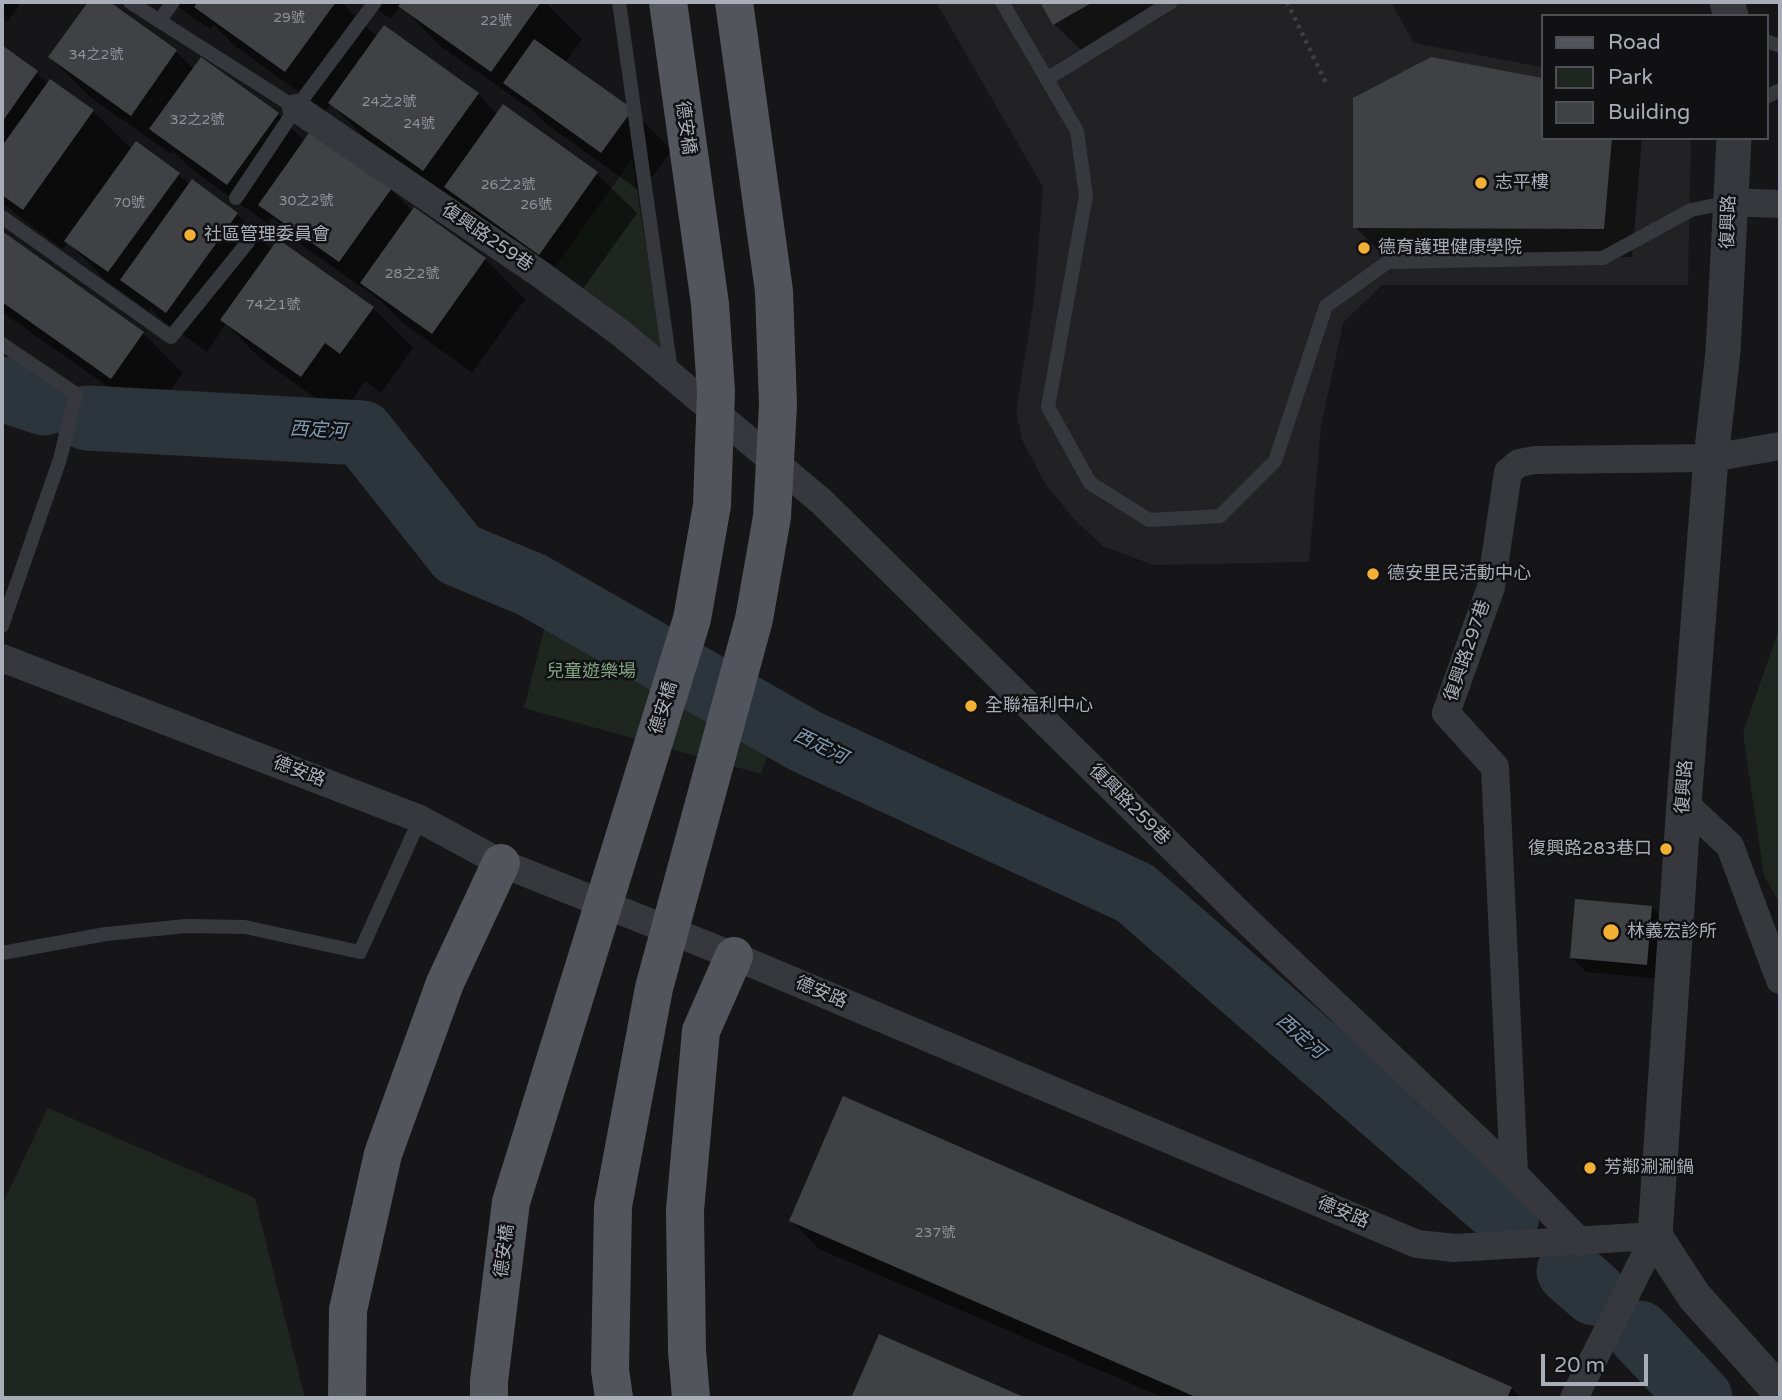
<!DOCTYPE html>
<html>
<head>
<meta charset="utf-8">
<style>
	body { margin:0 }
	#map { position:relative; width:1782px; height:1400px; overflow:hidden; background:#161618; font-family:"Varela Round",sans-serif }
	canvas { display:block }
	.frame { position:absolute; inset:0; border:4px solid #a8adb8; pointer-events:none }
	.legend { position:absolute; left:1541px; top:14px; width:228px; height:126px; box-sizing:border-box; background:#111113; border:2px solid #4d4f55; margin:0; padding:9px 12px; list-style:none; font-size:21px; color:#a8adb8 }
	.legend li { display:flex; align-items:center; gap:14px; height:35px }
	.legend b { width:35px; border:2px solid #4d4f55 }
	.scale { position:absolute; left:1541px; top:1354px; width:107px; height:32px; box-sizing:border-box; border:4px solid #a8adb8; border-top:0; padding-left:9px; font-size:21px; line-height:24px; white-space:nowrap; color:#a8adb8; -webkit-text-stroke:5px #111113; paint-order:stroke }
</style>
</head>
<body>
<div id="map">
<canvas width="1782" height="1400"></canvas>
<div class="frame"></div>
<ul class="legend">
<li><b style="height:9px;background:#53555c"></b>Road</li>
<li><b style="height:19px;background:#1e261f"></b>Park</li>
<li><b style="height:19px;background:#404145"></b>Building</li>
</ul>
<div class="scale">20 m</div>
</div>
<script>
const g = document.querySelector('canvas').getContext('2d');
g.lineJoin = 'round';
function paint(path, color) {
  g.fillStyle = color;
  g.fill(path, 'evenodd');
}
function stroke(path, color, width, dash) {
  g.strokeStyle = color;
  g.lineWidth = width;
  g.lineCap = dash ? 'butt' : 'round';
  g.setLineDash(dash || []);
  g.stroke(path);
}
function write(font, color, halo, rows, align = 'center') {
  g.font = font + ' "Varela Round","Noto Sans TC",sans-serif';
  g.lineWidth = 5;
  g.setLineDash([]);
  g.textBaseline = 'middle';
  g.strokeStyle = halo;
  g.fillStyle = color;
  for (const [text, x, y, turn = 0] of rows) {
    g.save();
    g.translate(x, y);
    g.rotate((+turn || 0) * Math.PI / 180);
    g.textAlign = isNaN(turn) ? turn : align;
    if (halo) g.strokeText(text, 0, 0);
    g.fillText(text, 0, 0);
    g.restore();
  }
}
const built = new Path2D(`
	M936 2H1391L1414 43 1542 67V138H1691L1688 285H1382L1343 323 1321 426 1309 562 1153 565 1103 546 1074 519 1046 485 1022 440 1016 410 1034 300 1043 187Z`);
const green = new Path2D(`
	M632 159 665 366 550 274Z
	M553 595 786 704 761 774 524 708Z
	M1780 626V903L1764 876 1743 733Z
	M48 1108 255 1198 305 1398H2V1205Z`);
const shadow = new Path2D(`
	M2 2H22L7 22 2 18Z
	M90 2H107L176 52 194 69 278 114 305 142 391 189 413 212 415 209 485 259 525 299 472 373 402 322 380 300 300 244 273 217 268 224 191 169 173 151 171 154 90 97 50 57Z
	M171 2H341L377 37 478 94 498 115 504 107 597 174 637 213 580 293 486 226 466 206 463 210 370 143 331 104 326 111 236 47 213 24 210 29Z
	M366 2H545L582 39 565 63 632 110 672 150 641 192 545 123 532 110 440 46 401 6 391 19Z
	M1042 2H1171L1083 52 1054 24Z
	M2 47 37 73 48 84 93 111 132 150 179 174 190 185 237 214 272 250 278 241 373 308 413 348 381 393 365 381 341 416 262 360 226 324 207 352 162 320 151 308 149 311 106 281 68 242 63 249 21 218 2 202Z
	M1431 59 1542 80V138H1642L1632 257 1384 256 1355 227Z
	M2 234 143 333 183 373 151 417 2 312Z
	M1652 908 1666 922 1662 979 1586 972 1571 957Z
	M791 1220 1511 1388 1522 1398H1164L819 1249Z
	M880 1337 1022 1398H853Z`);
const river = new Path2D(`
	M2 389 44 403
	M87 418 362 433 458 554 532 585 805 741 1135 893 1507 1217
	M1569 1271 1594 1293
	M1639 1333 1700 1398`);
const building = new Path2D(`
	M88 2H110L177 50 131 116 48 57Z
	M198 2H336L285 72 194 7Z
	M402 2H541L491 72 398 6Z
	M1040 2H1093L1053 25Z
	M384 25 479 93 423 171 328 103Z
	M534 39 633 109 601 153 503 83Z
	M2 45 38 71 2 122Z
	M201 57 279 113 227 185 149 129Z
	M1431 57 1542 78V138H1612L1604 229 1353 228V98Z
	M50 79 94 110 23 210 2 195V146Z
	M503 104 598 172 539 255 444 187Z
	M311 130 392 188 339 262 258 205Z
	M136 141 180 173 108 272 64 241Z
	M192 179 238 213 166 313 120 280Z
	M414 207 486 258 432 334 360 283Z
	M2 231 144 332 111 379 2 302Z
	M278 239 374 307 340 354 325 343 301 377 220 320Z
	M1575 899 1652 906 1647 965 1570 958Z
	M843 1096 1512 1387 1507 1398H1198L789 1221Z
	M879 1334 1026 1398H851Z`);
const path = new Path2D(`
	M1287 2 1327 85`);
const service = new Path2D(`
	M130 2 296 108
	M619 2 671 371
	M1002 2 1077 131 1086 196 1048 407 1090 483 1149 520 1220 516 1275 461 1326 306 1388 262 1603 258 1691 210 1730 202
	M159 21 173 2
	M1766 41 1780 46
	M1047 79 1171 2
	M1766 97 1780 90
	M236 198 296 108 375 2
	M2 217 171 337 248 242
	M2 344 76 394 60 459 2 626
	M2 953 106 934 186 926 245 927 360 952 420 819`);
const minor = new Path2D(`
	M296 108 540 274 622 334 822 502 1247 921 1514 1174 1580 1242
	M1730 202 1780 204
	M2 658 420 819 501 863 734 956 1417 1244 1455 1248 1655 1236
	M1684 803 1730 846 1780 980
	M1514 1174 1495 767 1446 713 1491 587 1508 472 1519 463 1535 460 1711 458 1780 446
	M1574 1398 1655 1236`);
const tertiary = new Path2D(`
	M1727 2 1731 16
	M1734 138 1723 352 1711 458 1684 803 1655 1236 1694 1296 1780 1392`);
const primary = new Path2D(`
	M347 1398 348 1310 383 1154 445 983 501 863
	M691 1398 687 1351 685 1210 701 1031 734 956`);
const primaryBridge = new Path2D(`
	M489 1398V1381L511 1202 692 619 712 505 716 391 710 304 668 2
	M614 1398 610 1370 613 1206 654 988 754 619 772 517 778 405 774 291 734 2`);
const markers = [
	[1481,183,7,"#f2b134"],
	[190,235,7,"#f2b134"],
	[1364,248,7,"#f2b134"],
	[1373,574,7,"#f2b134"],
	[971,706,7,"#f2b134"],
	[1666,849,7,"#f2b134"],
	[1611,932,9,"#f2b134"],
	[1590,1168,7,"#f2b134"]
];
const numberNames = [
	["29號",289,18],
	["22號",496,21],
	["34之2號",96,55],
	["24之2號",389,102],
	["32之2號",197,120],
	["24號",419,124],
	["26之2號",508,185],
	["30之2號",306,201],
	["70號",129,203],
	["26號",536,205],
	["28之2號",412,274],
	["74之1號",273,305],
	["237號",935,1233]
];
const streetNames = [
	["德安橋",685,128,82],
	["復興路",1729,222,-88],
	["復興路259巷",487,238,34],
	["復興路297巷",1468,651,-71],
	["德安橋",664,708,-73],
	["德安路",299,772,21],
	["復興路",1685,787,-86],
	["復興路259巷",1129,805,45],
	["德安路",821,993,23],
	["德安路",1343,1213,23],
	["德安橋",505,1251,-83]
];
const poiNames = [
	["志平樓",1495,183],
	["社區管理委員會",204,235],
	["德育護理健康學院",1378,248],
	["德安里民活動中心",1387,574],
	["全聯福利中心",985,706],
	["復興路283巷口",1652,849,"right"],
	["林義宏診所",1627,932],
	["芳鄰涮涮鍋",1604,1168]
];
const parkNames = [
	["兒童遊樂場",591,672]
];
const waterNames = [
	["西定河",318,431,3],
	["西定河",820,747,26],
	["西定河",1300,1037,41]
];
paint(built, '#222225');
paint(green, '#1e261f');
paint(shadow, '#0007');
stroke(river, '#2c353c', 65);
paint(building, '#404145');
stroke(path, '#3d3f44', 4.5, [3.5, 5]);
stroke(service, '#37383d', 14);
stroke(minor, '#37383d', 28);
stroke(tertiary, '#37383d', 35);
stroke(primary, '#53555c', 38);
stroke(primaryBridge, '#53555c', 38);
for (const [x, y, r, color] of markers) {
  const dot = new Path2D();
  dot.arc(x, y, r, 0, 2 * Math.PI);
  g.fillStyle = color;
  g.fill(dot);
  stroke(dot, '#111113', 2.5);
}
write('14px', '#8e929b', null, numberNames);
write('18px', '#a8adb8', '#111113', streetNames);
write('18px', '#a8adb8', '#111113', poiNames, 'left');
write('18px', '#7fa381', '#111113', parkNames);
write('italic 19px', '#7f9bb3', '#111113', waterNames);
</script>
</body>
</html>
